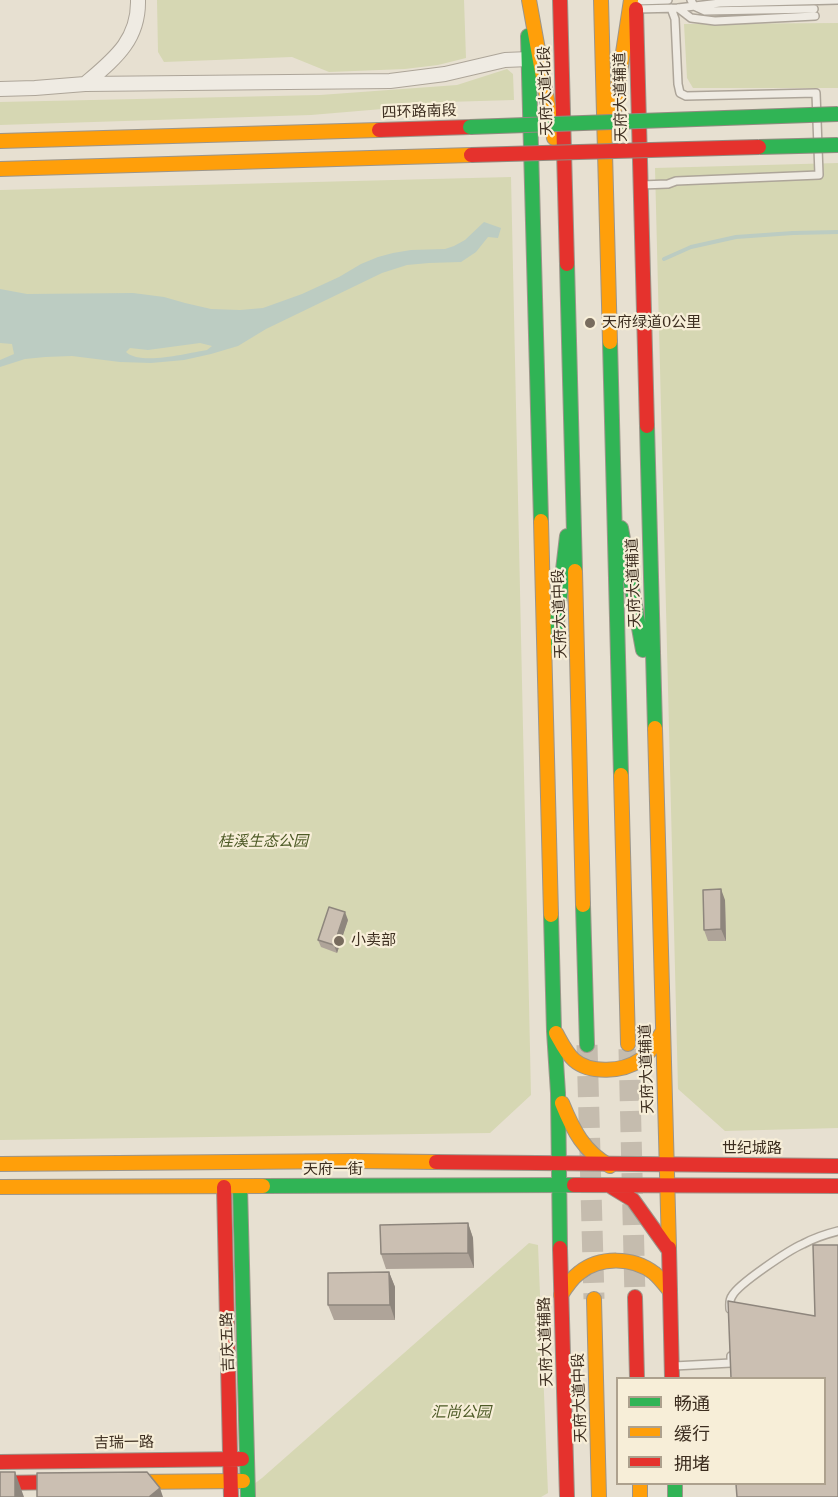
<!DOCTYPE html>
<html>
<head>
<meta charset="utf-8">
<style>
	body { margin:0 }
	#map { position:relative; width:838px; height:1497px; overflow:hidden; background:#e7e0d1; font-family:Lora,"Noto Sans SC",serif }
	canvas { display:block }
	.legend { position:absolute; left:616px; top:1377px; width:210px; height:108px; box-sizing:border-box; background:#f7eed8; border:2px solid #ada18e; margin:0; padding:8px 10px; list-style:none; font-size:18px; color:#3d2e20 }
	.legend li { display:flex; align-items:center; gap:12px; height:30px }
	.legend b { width:30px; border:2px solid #ada18e }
</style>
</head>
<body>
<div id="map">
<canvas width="838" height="1497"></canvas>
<ul class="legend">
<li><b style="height:8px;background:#30b455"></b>畅通</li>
<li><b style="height:8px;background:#ff9f0a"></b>缓行</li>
<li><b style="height:8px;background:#e5322d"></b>拥堵</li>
</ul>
</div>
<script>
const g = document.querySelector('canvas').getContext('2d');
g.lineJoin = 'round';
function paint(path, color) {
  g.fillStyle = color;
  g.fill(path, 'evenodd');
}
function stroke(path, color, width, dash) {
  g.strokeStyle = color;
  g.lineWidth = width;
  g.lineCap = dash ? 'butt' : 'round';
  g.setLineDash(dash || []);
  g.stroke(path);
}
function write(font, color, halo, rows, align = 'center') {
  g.font = font + ' Lora,"Noto Sans SC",serif';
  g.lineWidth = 4.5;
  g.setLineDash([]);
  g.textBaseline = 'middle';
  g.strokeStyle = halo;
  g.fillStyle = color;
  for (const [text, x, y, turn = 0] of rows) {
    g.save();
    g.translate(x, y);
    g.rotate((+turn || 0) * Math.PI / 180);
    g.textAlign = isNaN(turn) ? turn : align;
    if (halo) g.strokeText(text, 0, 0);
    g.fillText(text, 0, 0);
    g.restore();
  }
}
const green = new Path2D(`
	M157 0H464L466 58 438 65 405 69 329 72 292 57 164 62 158 52Z
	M838 23V88H693L687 78 684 24Z
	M507 69 513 74 514 100 446 102 418 106 311 115 0 125V102L320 95 457 85Z
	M838 163V1128L725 1131 678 1089 655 168Z
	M511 177 531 1095 490 1133 0 1140V190Z
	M529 1243 538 1245 548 1493 541 1497H237L262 1478Z`);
const water = new Path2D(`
	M484 222 501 228 498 238 488 237 476 252 461 262 429 263 407 265 382 273 266 329 238 346 211 354 184 360 151 363 120 362 72 356 45 357 25 359 0 367V360L14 354 12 344 0 343V289L27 294 133 293 164 297 185 303 211 309 240 310 263 308 302 294 339 277 361 264 378 257 393 253 411 250 445 249 454 246 465 240ZM200 343 212 346 207 350C187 353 141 366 126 352L130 348 148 350Z`);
const stream = new Path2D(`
	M664 259 691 247 736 237 793 233 838 232`);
const primaryTunnel = new Path2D(`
	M587 1045 594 1299
	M629 1049 635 1297`);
const lane = new Path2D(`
	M691 0 694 6 705 11 814 9
	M635 1 668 0
	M678 8 691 18 715 21 815 16
	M637 9 678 8 720 3 838 0
	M641 185 668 184 676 181 819 175 816 93 686 96 680 93 678 84 675 19 671 8
	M730 1309C730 1304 729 1300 732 1296 738 1284 789 1250 803 1244 814 1238 826 1234 838 1231
	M674 1366 731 1363V1356`);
const street = new Path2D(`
	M85 84C113 60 139 41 138 0
	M0 89 35 88 85 84 390 81 445 74 505 60 529 59`);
const fast = new Path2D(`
	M528 36 541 521
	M567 264 575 571
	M610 342 621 775
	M647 426 655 728
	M621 528 643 650
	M554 647 567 536
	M583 905 587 1045
	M551 915 554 1031 558 1093 560 1248
	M263 1186 574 1185
	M240 1187 248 1497
	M675 1484V1497`);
const slow = new Path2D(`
	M529 0 554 138
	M601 0 610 342
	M614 112 631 0
	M0 141 379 130
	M0 169 471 155
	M541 521 551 915
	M575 571 583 905
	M655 728 669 1248
	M621 775 628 1044
	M556 1033C561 1042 566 1053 574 1060 590 1074 623 1072 640 1060 650 1053 657 1041 663 1031
	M562 1103C573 1130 584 1152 610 1166
	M0 1164 354 1161 436 1162
	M0 1187 263 1186
	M561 1295C566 1287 571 1279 579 1273 600 1256 633 1257 654 1273 660 1278 665 1285 670 1291
	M594 1299 599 1497
	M129 1482 243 1481
	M640 1484V1497`);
const jam = new Path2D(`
	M560 0 567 264
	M636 9 647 426
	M379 130 470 127
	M436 1162 838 1166
	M574 1185 838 1186
	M610 1186 633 1200 668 1249
	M224 1187 231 1497
	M560 1248 567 1497
	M669 1248 672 1378
	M635 1297 637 1378
	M0 1462 242 1459
	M0 1483 63 1482`);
const fastBridge = new Path2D(`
	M470 127 838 114
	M759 147 838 145`);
const jamBridge = new Path2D(`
	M471 155 759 147`);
const wall = new Path2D(`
	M725 900 726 941H708L704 930Z
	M348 920 337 953 321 947 318 940Z
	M468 1223 473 1238 474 1268 386 1269 381 1254Z
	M389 1272 395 1287V1320H334L328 1305Z`);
const shadedWall = new Path2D(`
	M721 889 725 900 726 941 721 929Z
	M345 912 348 920 337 953 334 945Z
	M468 1223 473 1238 474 1268 468 1253Z
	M389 1272 395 1287V1320L390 1305Z
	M15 1472 24 1497H15Z
	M160 1488 163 1497H149Z`);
const building = new Path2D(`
	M721 889V929L704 930 703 890Z
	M329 907 345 912 334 945 318 940Z
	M468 1223V1253L381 1254 380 1225Z
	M813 1245H838V1497H737L736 1484H825V1378H731L728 1301 815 1316Z
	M389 1272 390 1305H328V1273Z
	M0 1472H15V1497H0Z
	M147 1472 160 1488 149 1497H37V1473Z`);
const markers = [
	[590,323,6,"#786c5e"],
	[339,941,6,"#786c5e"]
];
const streetNames = [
	["天府大道北段",546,91,-92],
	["天府大道辅道",621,97,-91],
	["四环路南段",419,112,-2],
	["天府大道辅道",634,583,-92],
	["天府大道中段",560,614,-92],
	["天府大道辅道",647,1069,-92],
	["世纪城路",752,1149],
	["天府一街",333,1170],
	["吉庆五路",228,1342,-92],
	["天府大道辅路",546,1342,-92],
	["天府大道中段",580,1398,-92],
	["吉瑞一路",124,1443,-1]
];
const poiNames = [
	["天府绿道0公里",602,323],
	["小卖部",351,941]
];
const parkNames = [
	["桂溪生态公园",263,842],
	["汇尚公园",461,1413]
];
paint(green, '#d6d7b3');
paint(water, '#bcccc2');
stroke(stream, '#bcccc2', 4);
stroke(primaryTunnel, '#c5bcae', 21, [21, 10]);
stroke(lane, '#ada599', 10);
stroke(street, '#ada599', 16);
stroke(fast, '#9c958a', 16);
stroke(slow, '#9c958a', 16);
stroke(jam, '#9c958a', 16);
stroke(lane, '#efebe3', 7);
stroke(street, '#efebe3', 14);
stroke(fast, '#30b455', 14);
stroke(slow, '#ff9f0a', 14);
stroke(jam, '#e5322d', 14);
stroke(fastBridge, '#928b80', 16, []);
stroke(jamBridge, '#928b80', 16, []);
stroke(fastBridge, '#30b455', 14);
stroke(jamBridge, '#e5322d', 14);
paint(wall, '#afa499');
paint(shadedWall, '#8e867d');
paint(building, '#cbbfb2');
stroke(building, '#8e867d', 1.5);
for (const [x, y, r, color] of markers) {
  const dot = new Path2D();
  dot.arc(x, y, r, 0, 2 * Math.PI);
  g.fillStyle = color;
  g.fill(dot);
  stroke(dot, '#f7eed8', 2);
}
write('15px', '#3d2e20', '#f7eed8', streetNames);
write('15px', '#3d2e20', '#f7eed8', poiNames, 'left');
write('italic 15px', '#4d5a26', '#f7eed8', parkNames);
</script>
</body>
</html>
